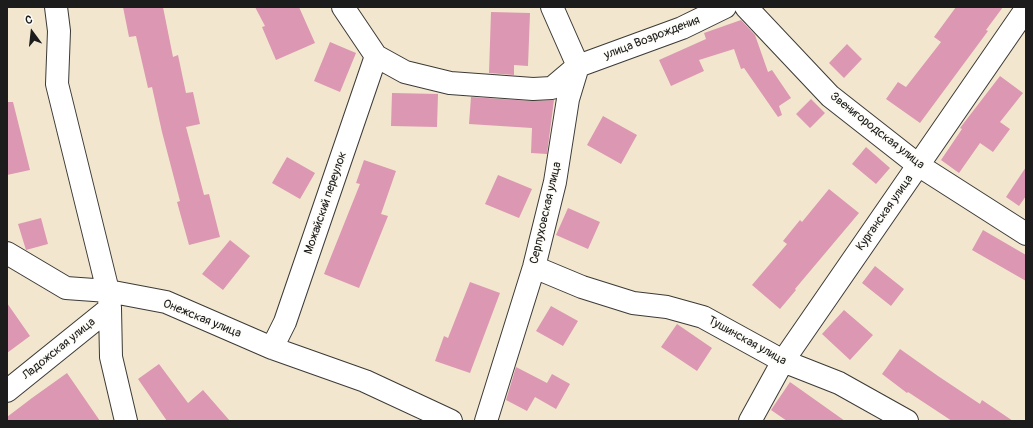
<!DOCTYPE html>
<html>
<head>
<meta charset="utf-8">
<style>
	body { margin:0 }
	#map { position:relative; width:1033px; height:428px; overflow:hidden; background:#f2e7ce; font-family:Pangolin,sans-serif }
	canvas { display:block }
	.frame { position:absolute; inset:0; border:8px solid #1c1c1c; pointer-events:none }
	.north { position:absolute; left:12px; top:12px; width:40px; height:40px; -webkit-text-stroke:3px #fdfcf7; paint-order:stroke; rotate:345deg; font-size:11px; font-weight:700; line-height:16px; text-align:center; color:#1c1c1c }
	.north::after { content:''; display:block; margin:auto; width:14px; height:18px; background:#1c1c1c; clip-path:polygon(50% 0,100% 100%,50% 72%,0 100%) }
</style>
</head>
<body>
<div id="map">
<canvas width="1033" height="428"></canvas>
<div class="frame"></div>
<div class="north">С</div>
</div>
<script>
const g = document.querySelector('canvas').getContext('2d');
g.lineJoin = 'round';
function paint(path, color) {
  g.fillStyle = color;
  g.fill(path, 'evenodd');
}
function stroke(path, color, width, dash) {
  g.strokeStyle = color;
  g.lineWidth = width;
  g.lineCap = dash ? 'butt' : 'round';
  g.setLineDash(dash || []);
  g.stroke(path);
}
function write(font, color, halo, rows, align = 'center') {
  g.font = font + ' Pangolin,sans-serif';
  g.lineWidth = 3;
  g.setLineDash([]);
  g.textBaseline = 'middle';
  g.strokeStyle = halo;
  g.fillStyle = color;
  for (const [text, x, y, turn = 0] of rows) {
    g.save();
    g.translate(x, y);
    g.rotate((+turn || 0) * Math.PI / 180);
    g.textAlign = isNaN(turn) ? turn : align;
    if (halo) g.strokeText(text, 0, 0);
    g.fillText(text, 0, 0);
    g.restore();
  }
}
const building = new Path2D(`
	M123 7H163L173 57 178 55 186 93 193 92 200 124 186 127 204 195 209 194 220 237 189 245 177 202 180 201 162 132 152 87 148 88 136 36 129 37Z
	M255 7H299L315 43 276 60 262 27 265 26Z
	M956 7H1003L986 30 988 31 920 123 886 99 898 82 906 87 941 42 934 37Z
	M491 12 530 13 528 66 514 65V75L489 73Z
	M741 20 755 35 768 72 772 70 791 98 779 106 782 115 778 117 744 68 741 69 734 49 699 60 704 71 671 86 659 60 706 39 704 33Z
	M330 42 356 53 340 92 314 81Z
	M847 44 862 59 844 78 829 63Z
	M1000 76 1023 93 1000 122 1010 129 993 152 980 143 959 173 941 160 962 129 960 128Z
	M392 93 438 94 437 127 391 126Z
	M471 97 532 101 554 100 547 154 531 153 532 128 469 124Z
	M811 99 825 113 810 128 796 114Z
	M7 102H13L30 170 7 175Z
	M603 116 637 135 621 164 587 145Z
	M866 147 890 168 876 184 852 164Z
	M287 157 315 173 300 199 272 183Z
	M364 160 396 171 381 214 388 216 359 288 324 274 360 184 356 183Z
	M1026 167V196L1019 206 1006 197Z
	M498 175 532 189 519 218 485 204Z
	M829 189 859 213 795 289 796 290 780 309 752 285 787 244 783 241 800 220 802 222Z
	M568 208 600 222 588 249 556 235Z
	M41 218 48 244 26 250 18 224Z
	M983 230 1026 255V281L972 250Z
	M230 240 250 256 223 290 202 274Z
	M875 266 904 289 891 306 862 283Z
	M470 282 500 293 470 373 435 361 444 336 448 338Z
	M7 303 30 336 7 353Z
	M551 306 578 321 563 346 536 331Z
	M844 310 873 335 850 360 822 334Z
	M677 324 712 348 697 371 661 347Z
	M900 349 938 376 980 404 982 400 1013 421H952L908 392 907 393 882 374Z
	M159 364 188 403 203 390 230 421H167L138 379Z
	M516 367 547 383 552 374 570 384 556 409 535 397 527 411 506 400Z
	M67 373 100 421H7V417L32 398Z
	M790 382 845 421H787L771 410Z`);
const minor = new Path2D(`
	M56 7 59 31 57 84 108 291 110 308 111 357 126 421
	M343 7 376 56 405 72 450 83 533 89 552 88 578 66 682 28 725 7
	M746 7 830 96 918 165 1026 234
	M7 253 66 288 108 291 166 302 272 348 365 381 451 421
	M534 267 582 287 633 303 667 307 703 317 783 361 839 383 907 421
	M272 348 285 322 376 56
	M7 391 110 308
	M486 421 534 267 555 182 568 99 578 66 552 7
	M750 421 783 361 1026 9`);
const streetNames = [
	["улица Возрождения",652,38,-21],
	["Звенигородская улица",877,131,38],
	["Можайский переулок",326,203,-71],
	["Серпуховская улица",546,213,-77],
	["Курганская улица",885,213,-55],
	["Онежская улица",202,319,22],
	["Тушинская улица",747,341,29],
	["Ладожская улица",59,349,-39]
];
paint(building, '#dc97b2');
stroke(minor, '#3c3a37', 24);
stroke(minor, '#fff', 22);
write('12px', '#1c1c1c', '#fdfcf7', streetNames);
</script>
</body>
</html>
